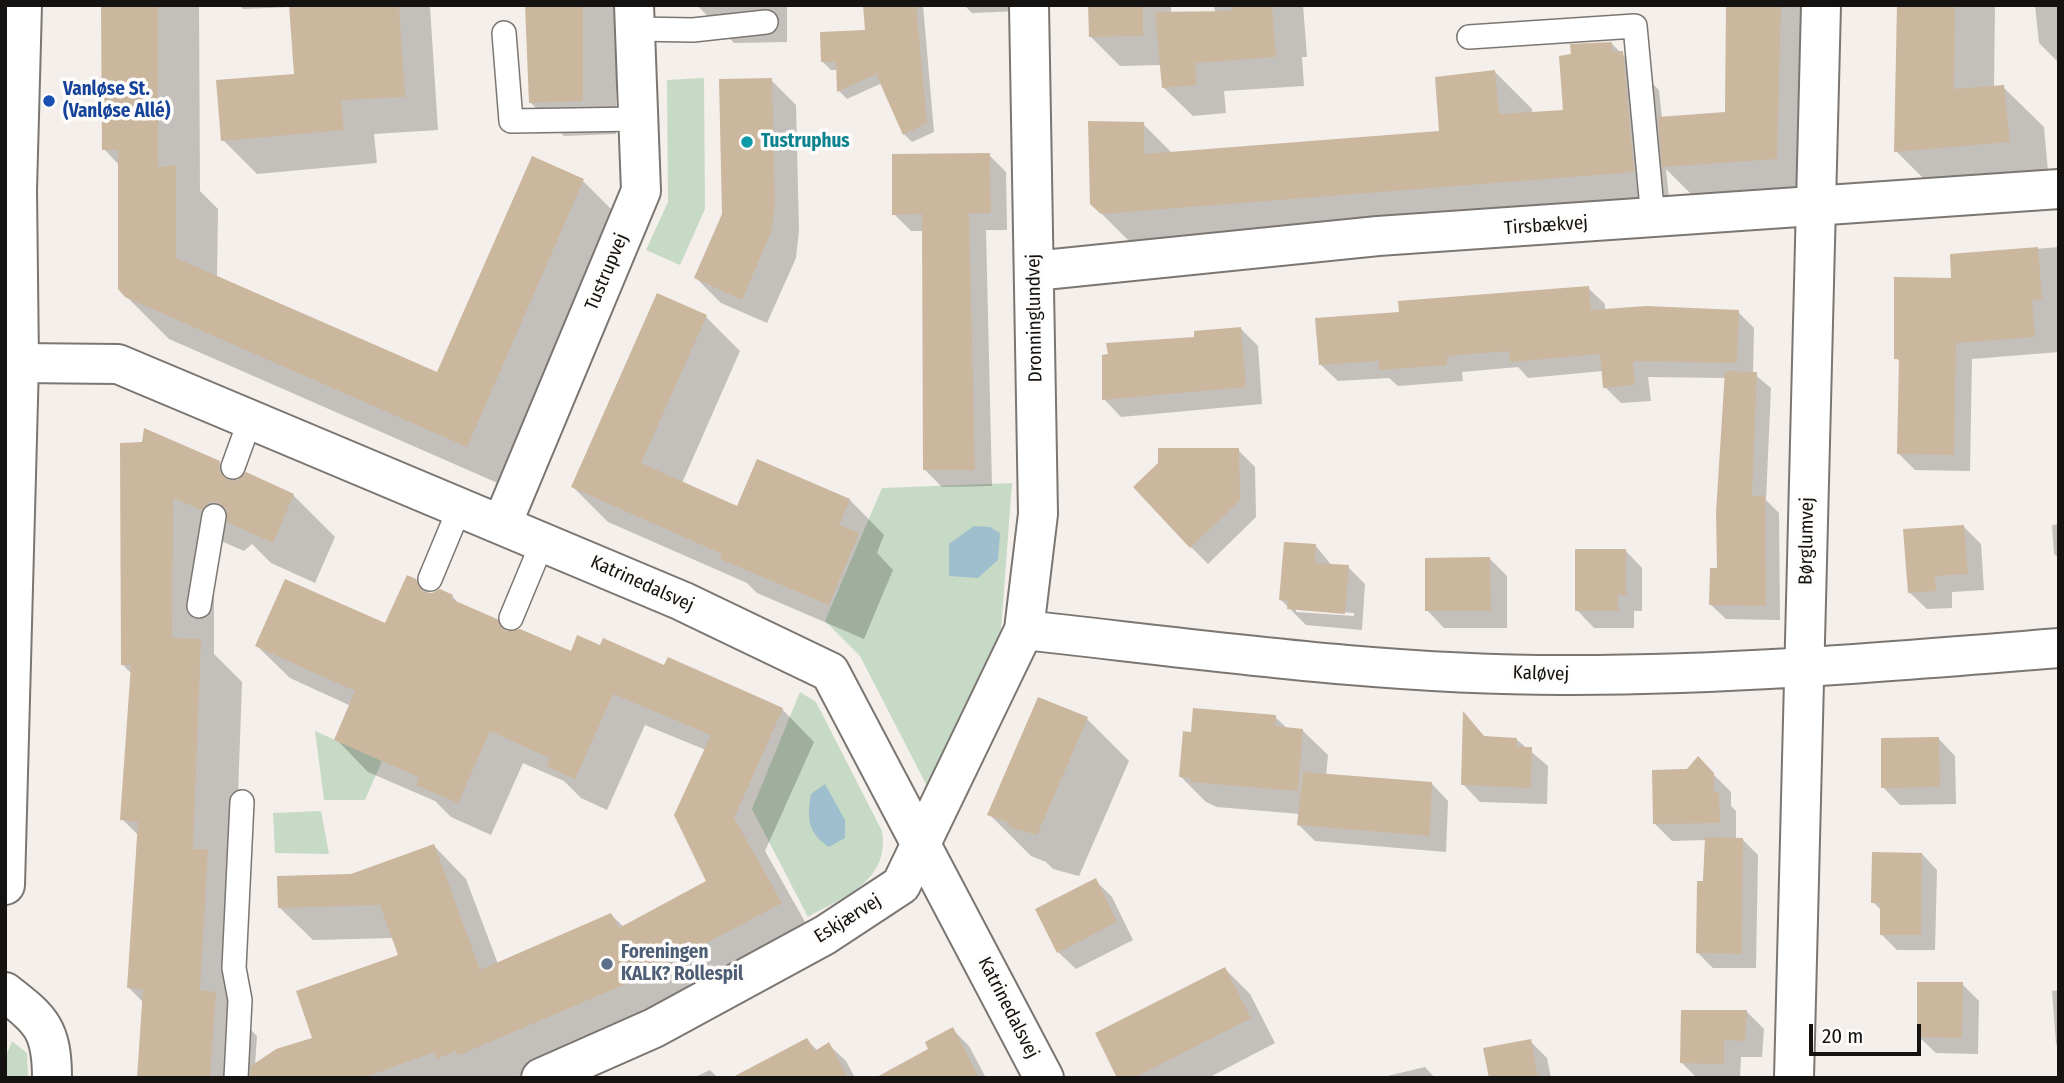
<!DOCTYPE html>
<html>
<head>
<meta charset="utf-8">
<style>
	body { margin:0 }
	#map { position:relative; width:2064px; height:1083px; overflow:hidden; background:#f4efea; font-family:"Fira Sans Condensed",sans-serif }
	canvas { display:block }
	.frame { position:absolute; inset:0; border:7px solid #141311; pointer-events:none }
	.scale { position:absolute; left:1809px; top:1024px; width:112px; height:32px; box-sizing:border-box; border:4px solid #141311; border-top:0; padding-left:9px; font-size:21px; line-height:24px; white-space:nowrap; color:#141311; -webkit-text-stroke:5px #fefdfc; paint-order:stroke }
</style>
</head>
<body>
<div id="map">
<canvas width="2064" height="1083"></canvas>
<div class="frame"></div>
<div class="scale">20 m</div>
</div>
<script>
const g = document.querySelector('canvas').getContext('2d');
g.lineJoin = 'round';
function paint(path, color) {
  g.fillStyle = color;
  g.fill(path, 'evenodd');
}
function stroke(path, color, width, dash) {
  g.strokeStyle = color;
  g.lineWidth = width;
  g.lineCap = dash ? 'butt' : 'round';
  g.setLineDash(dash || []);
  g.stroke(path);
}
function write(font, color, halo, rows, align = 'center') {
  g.font = font + ' "Fira Sans Condensed",sans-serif';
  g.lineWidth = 7;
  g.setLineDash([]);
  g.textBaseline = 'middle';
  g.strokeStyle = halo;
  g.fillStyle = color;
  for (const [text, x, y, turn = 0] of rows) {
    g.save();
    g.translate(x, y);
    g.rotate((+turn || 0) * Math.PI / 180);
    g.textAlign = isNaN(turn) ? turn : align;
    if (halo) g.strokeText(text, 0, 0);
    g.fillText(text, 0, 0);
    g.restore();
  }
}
const green = new Path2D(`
	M704 78 705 209 680 265 646 250 668 202 667 80Z
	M1012 483 1001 630 929 790 860 656 825 621 882 488Z
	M800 692 816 702 882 831C890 881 845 896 808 917L752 809Z
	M315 731 382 761 365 800H324Z
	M321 811 329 854 275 853 273 813Z
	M12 1041 27 1053 28 1078H5V1059Z`);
const water = new Path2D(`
	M974 526 990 527 1000 533 998 560 978 578 949 576V544Z
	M825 784 845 820V838L829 847C807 832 807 819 811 794Z`);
const shadow = new Path2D(`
	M103 5H199L200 191 218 209 217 278 438 374 533 159 583 181 625 223 509 488 169 339 126 296 120 166 104 149Z
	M239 5H447L430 7 438 130 374 134 377 163 257 174 223 140 296 76 291 7 243 9Z
	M527 5H616V134L564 136 530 102Z
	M697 5H787V42L734 43Z
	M865 5H923L934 132 912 142 904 134 882 83 847 99 839 91 838 70H831L822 61 867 32Z
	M964 5H1022V11L972 13Z
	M1090 5H1171V14L1215 13 1214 5H1303L1307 57H1302L1304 86 1224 91 1226 113 1193 116 1163 87 1161 65 1120 66 1091 37Z
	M1728 5H1823L1818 201 1706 209 1666 169 1670 208 1139 251 1092 204 1143 124 1173 154 1441 132 1495 72 1532 109V114L1565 112 1611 43 1659 90 1662 119 1727 114Z
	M1899 5H1995L1994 88 2003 87 2044 127 2049 182 1936 191 1896 151Z
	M2035 5H2059V63L2039 43Z
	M771 80 796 105 799 230 796 258 767 323 721 303 696 278 724 214Z
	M989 155 1006 172 1007 230H986L992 486 942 487 925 470 924 231H911L894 214Z
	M2059 247V352L1972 359 1970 471 1915 470 1898 453 1901 363 1896 358 1953 279 1951 256Z
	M1588 288 1605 304V311L1738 312 1754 328 1753 373 1771 388 1766 500 1779 513 1780 620 1726 619 1711 605 1719 570 1726 378 1648 377 1651 401 1621 403 1605 387 1603 371 1528 378 1518 367 1462 372 1463 381 1398 386 1389 378 1338 381 1321 365 1401 313Z
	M705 316 740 351 682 483 737 508 850 500 884 535 877 553 893 570 864 639 757 593 747 583 608 522 573 487Z
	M1241 329 1258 346 1262 404 1121 417 1104 399 1196 338Z
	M122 444 219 463 238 481 293 495 335 537 315 583 271 563 252 544 244 551 214 538V654L242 682 235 879 249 893 242 1021 257 1036 255 1066 315 1039 401 956 394 938 313 940 280 908 351 876 434 846 466 879 498 964 611 915 624 927 709 882 706 750 645 725 607 810 581 798 564 781 523 763 491 835 451 817 435 801 368 772 336 739 351 706 290 678 257 646 386 626 415 580 429 594 452 596 460 605 496 620 508 633 571 653 665 667 782 709 814 742 765 851 813 936 675 1009 514 1078H139L144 1003 129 988 139 836 122 819 132 674 122 664Z
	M1238 450 1255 467 1256 517 1208 564 1191 547Z
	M2059 524V558L2054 554 2052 525Z
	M1964 527 1981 544 1984 590 1952 592V608L1927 609 1909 592Z
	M1316 546 1332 566 1348 567 1365 584 1362 630 1306 625 1281 600ZM1296 608 1354 613V616L1296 612Z
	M1625 550 1642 568V611H1634V628H1594L1577 610Z
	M1490 559 1507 576V628H1444L1427 610Z
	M1464 715 1486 738 1516 739 1548 766 1547 804 1480 802 1463 784Z
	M1275 717 1288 729 1302 730 1328 755 1326 776 1432 784 1448 801 1446 852 1315 841 1299 825 1300 814 1217 807 1206 802 1181 777 1192 734Z
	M1087 719 1129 761 1079 876 1053 869 1046 862 1031 856 989 814Z
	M1938 738 1955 756 1956 804 1900 805 1883 787Z
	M1698 759 1731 792V806L1736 811V840H1743L1758 855 1756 968H1713L1698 953 1706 840 1672 841 1655 824Z
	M1922 854 1937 870 1935 950H1897L1882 935V911L1873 902Z
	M1095 880 1112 897 1133 940 1076 969 1058 952Z
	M1225 969 1250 994 1275 1043 1208 1078H1119Z
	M1962 984 1979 1001 1978 1054 1936 1053 1918 1036Z
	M2059 990V1047L2056 1044 2052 991Z
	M1747 1012 1764 1029 1762 1057H1741L1740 1078H1697L1682 1063Z
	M953 1030 969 1046 986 1078H879L930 1049Z
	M807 1040 818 1051 829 1045 846 1061 855 1078H733Z
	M1530 1041 1547 1058 1551 1078H1491Z
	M1425 1067 1435 1078H1379Z
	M710 1070 718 1078H693Z`);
const building = new Path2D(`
	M101 5H158V167L176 165V258L437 372 532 156 584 179 467 447 125 297 118 289V150H102Z
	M289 5H399L405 97 341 100 344 130 221 141 216 80 294 74Z
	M525 5H583V101L529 103Z
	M863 5H916L927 123 903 135 876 74 837 92 836 62H821L820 32 865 30Z
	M1088 5H1143V36L1089 37Z
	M1232 5H1272L1276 57 1195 63 1197 85 1162 88 1155 12 1232 11Z
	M1726 5H1781L1777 159 1662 167 1658 117 1725 112Z
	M1897 5H1955L1954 89 2004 85 2010 142 1894 152Z
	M1612 42V52L1623 51 1634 172 1101 214 1090 204 1088 121 1144 122V154L1439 131 1435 77 1495 70 1499 114 1563 110 1559 56 1571 54 1570 44Z
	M772 78 775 204 771 232 742 300 694 278 722 214 719 79Z
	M990 153 991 213H969L975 470H923L922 214 892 215V154Z
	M2038 247 2042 299 2032 300 2035 337 1956 343 1954 455 1897 454 1899 359H1894V277L1951 278 1950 254Z
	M1589 286 1591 310 1646 306 1739 310 1737 363 1633 361 1635 385 1603 388 1600 354 1510 362 1509 351 1447 356V365L1379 370V361L1319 365 1315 318 1399 312 1398 301Z
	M657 293 707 315 641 463 737 506 757 459 850 499 839 525 859 533 829 605 720 559 722 554 571 487Z
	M1241 327 1246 387 1102 400V355L1108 354 1106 343 1194 337V331Z
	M1725 371 1757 372 1752 496H1765L1766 606 1709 605 1710 568H1717L1716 512Z
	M144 428 220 461 219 470 228 480 236 481 246 472 294 494 273 543 227 522V510L217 502 208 503 202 510 173 498 172 638 201 639 193 849H208L200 990 216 992 210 1078H137L143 989 127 988 138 822 120 820 131 665H121L120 443 142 442Z
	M1158 448H1239L1240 500 1190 548 1133 487 1158 463Z
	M1964 525 1968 574 1935 576 1936 591 1908 593 1903 529Z
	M1284 542 1316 544 1315 563 1349 565 1345 614 1287 609 1288 601 1279 600Z
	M1575 549H1626V595H1618V611H1575Z
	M1490 557 1491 611H1425V558Z
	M407 575 416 579 424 592 432 593 440 589 453 595 451 599 497 619 506 631 520 629 571 651 577 635 600 645 603 638 664 665 668 657 783 708 734 818 782 903 642 977 457 1056 456 1051 436 1059 434 1052 363 1078H250L251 1066 276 1049 312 1038 296 991 398 955 380 905 278 908 277 876 351 874 434 844 480 970 611 913 619 928 706 881 674 815 711 735 613 694 575 779 546 766 550 758 490 731 458 803 416 785 419 777 334 740 355 691 255 646 285 579 385 623Z
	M1038 697 1088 717 1037 835 1009 827 1010 823 987 815Z
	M1193 708 1276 715 1275 726 1303 729 1298 791 1190 782 1191 778 1179 777 1183 731 1191 732Z
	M1463 711 1484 736 1517 738V747H1532L1531 788 1461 785Z
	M1939 737 1940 787 1881 788V738Z
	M1698 756 1714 773V792H1719L1720 823 1653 824 1652 770 1687 769Z
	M1303 772 1432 782 1430 836 1297 825Z
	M1705 837 1743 838 1742 954 1696 953 1697 881H1703Z
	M1872 852 1922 853 1921 935H1880V903H1871Z
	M1096 878 1117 922 1057 953 1035 909Z
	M1225 967 1251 1018 1134 1078H1117L1095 1033Z
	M1917 982H1963L1962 1038 1917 1037Z
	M1681 1010H1747L1745 1041 1724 1040V1064L1680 1063Z
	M953 1027 979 1078H875L928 1049 925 1042Z
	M807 1038 815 1051 829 1042 848 1078H731Z
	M1531 1039 1538 1078H1489L1483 1048Z`);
const lane = new Path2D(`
	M635 29 693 30 766 22
	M504 33 511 121 639 119
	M1469 37 1635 26 1653 219
	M233 467 250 420
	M430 579 460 507
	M199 606 214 516
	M511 618 543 541
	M236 1078 240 1000 234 968 242 802`);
const street = new Path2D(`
	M1034 271 1378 236 2059 189
	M19 363 118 364 682 601 830 672 1044 1078
	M502 524 641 191 634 5
	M1024 630C1206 650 1389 676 1572 675 1735 675 1897 661 2059 648
	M5 992C41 1020 52 1029 52 1078
	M541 1078 654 1028 825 935 901 885 1024 630 1038 514 1029 5
	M1794 1078 1821 5`);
const secondary = new Path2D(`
	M5 885 19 363 17 190 22 5`);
const markers = [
	[49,101,7,"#1a4fb4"],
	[747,142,7,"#0f9aa8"],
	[607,964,7,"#5c6f8a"]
];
const transitNames = [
	["Vanløse St.",63,90],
	["(Vanløse Allé)",63,112]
];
const cultureNames = [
	["Tustruphus",761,142]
];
const streetNames = [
	["Tirsbækvej",1546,226,-4],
	["Tustrupvej",607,272,-67],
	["Dronninglundvej",1035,318,-91],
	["Børglumvej",1807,541,-89],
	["Katrinedalsvej",642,584,24],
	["Kaløvej",1541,674,2],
	["Eskjærvej",848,919,-32],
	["Katrinedalsvej",1008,1008,63]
];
const serviceNames = [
	["Foreningen",621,953],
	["KALK? Rollespil",621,975]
];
paint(green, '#c7dac5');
paint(water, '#9fbece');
paint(shadow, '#0003');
paint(building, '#cbb69e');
stroke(lane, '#7b7671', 26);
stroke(street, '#7b7671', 42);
stroke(secondary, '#7b7671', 42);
stroke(lane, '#fff', 23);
stroke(street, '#fff', 38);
stroke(secondary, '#fff', 38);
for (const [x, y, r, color] of markers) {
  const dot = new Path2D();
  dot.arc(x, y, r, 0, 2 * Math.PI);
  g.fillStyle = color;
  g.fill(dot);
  stroke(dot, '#fefdfc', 2.5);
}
write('bold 19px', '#164399', '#fefdfc', transitNames, 'left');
write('bold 19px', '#0d838f', '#fefdfc', cultureNames, 'left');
write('19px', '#141311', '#fefdfc', streetNames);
write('bold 19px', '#4e5e75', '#fefdfc', serviceNames, 'left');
</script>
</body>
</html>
